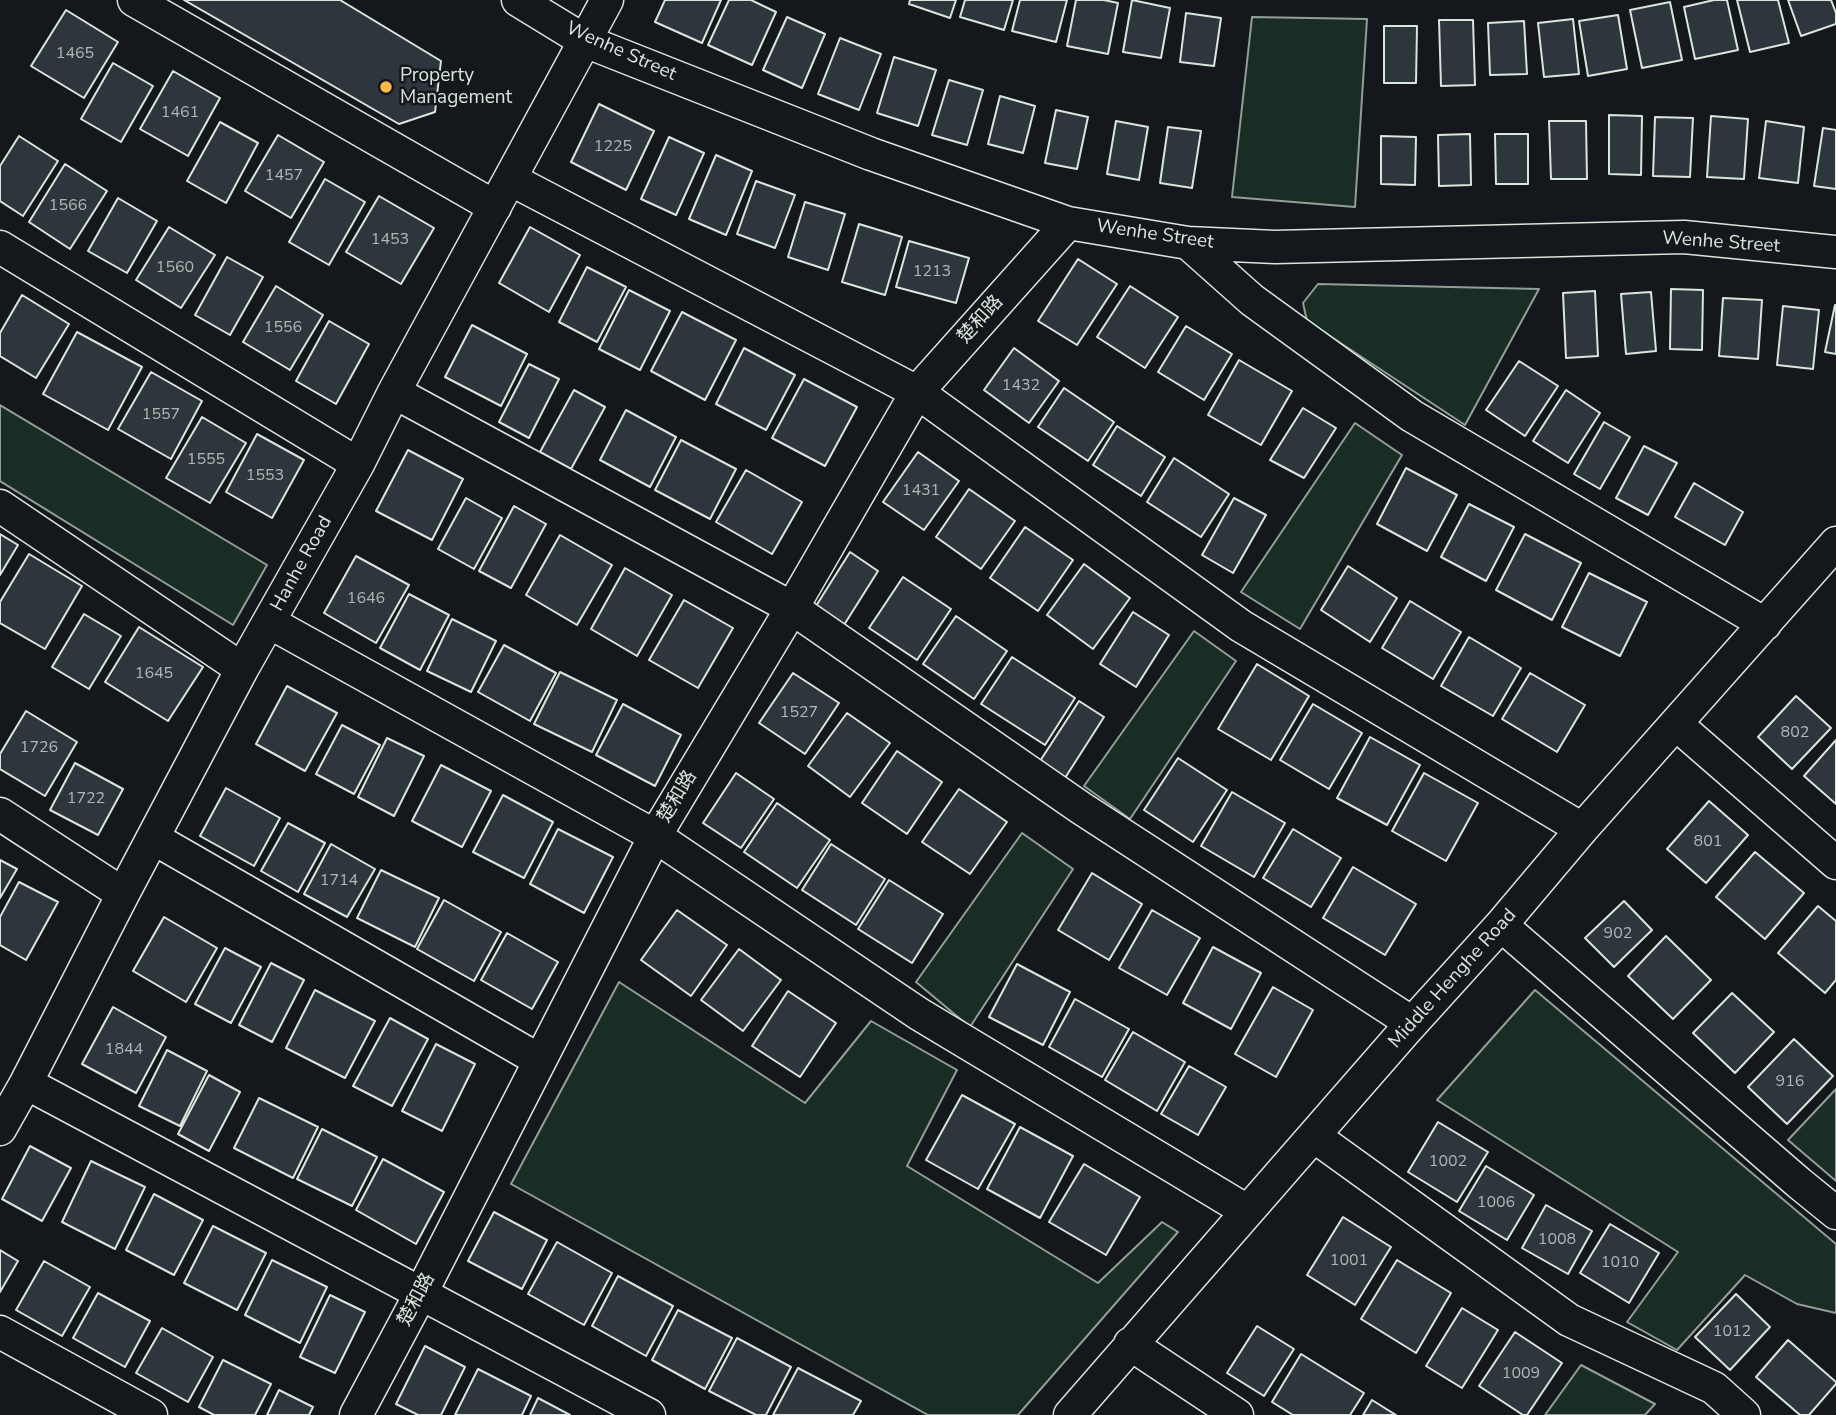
<!DOCTYPE html>
<html>
<head>
<meta charset="utf-8">
<style>
	body { margin:0 }
	canvas { display:block; background:#14181c }
</style>
</head>
<body>
<canvas width="1836" height="1415"></canvas>
<script>
const g = document.querySelector('canvas').getContext('2d');
g.lineJoin = 'round';
function paint(path, color) {
  g.fillStyle = color;
  g.fill(path, 'evenodd');
}
function stroke(path, color, width, dash) {
  g.strokeStyle = color;
  g.lineWidth = width;
  g.lineCap = dash ? 'butt' : 'round';
  g.setLineDash(dash || []);
  g.stroke(path);
}
function write(font, color, halo, rows, align = 'center') {
  g.font = font + ' "Nunito Sans","Noto Sans SC",sans-serif';
  g.lineWidth = 5;
  g.setLineDash([]);
  g.textBaseline = 'middle';
  g.strokeStyle = halo;
  g.fillStyle = color;
  for (const [text, x, y, turn = 0] of rows) {
    g.save();
    g.translate(x, y);
    g.rotate((+turn || 0) * Math.PI / 180);
    g.textAlign = isNaN(turn) ? turn : align;
    if (halo) g.strokeText(text, 0, 0);
    g.fillText(text, 0, 0);
    g.restore();
  }
}
const green = new Path2D(`
	M1252 17 1367 19 1355 207 1232 197Z
	M1318 284 1539 289 1465 425 1307 321 1303 303Z
	M0 405 267 565 233 625 0 481Z
	M1355 423 1402 455 1300 629 1241 592Z
	M1194 631 1236 661 1130 819 1084 786Z
	M1022 833 1073 869 970 1027 916 982Z
	M619 982 805 1103 871 1021 957 1070 907 1166 1098 1283 1162 1222 1178 1232 1018 1415H928L511 1184Z
	M1535 990 1836 1244V1313L1797 1304 1745 1275 1677 1350 1627 1322 1678 1252 1437 1100Z
	M1836 1089V1181L1788 1140Z
	M1581 1365 1655 1404 1645 1415H1545Z`);
const building = new Path2D(`
	M184 0H340L441 61 435 112 399 124Z
	M665 0H721L702 43 655 22Z
	M729 0H751L776 12 752 65 708 45Z
	M910 0H956L950 18 909 4Z
	M965 0H1013L1004 30 960 17Z
	M1020 0H1067L1056 42 1012 31Z
	M1076 0H1104L1118 3 1108 54 1067 46Z
	M1132 0 1170 8 1161 58 1123 52Z
	M1714 0H1727L1738 50 1695 59 1684 7Z
	M1737 0H1778L1789 43 1750 52Z
	M1788 0H1831L1836 13V24L1801 36Z
	M1670 2 1682 60 1642 68 1630 10Z
	M66 10 118 42 84 98 31 66Z
	M1186 13 1221 18 1214 66 1180 62Z
	M1618 15 1627 69 1588 76 1579 21Z
	M787 17 825 34 802 88 763 70Z
	M1573 19 1579 74 1544 77 1538 23Z
	M1439 20H1473L1475 85 1441 86Z
	M1524 21 1527 74 1490 75 1488 23Z
	M1384 26H1417L1416 83H1384Z
	M840 38 881 54 859 110 818 94Z
	M894 57 936 70 918 126 877 113Z
	M113 63 153 86 121 142 81 119Z
	M173 71 220 98 188 156 140 129Z
	M949 80 983 90 967 145 932 135Z
	M1000 96 1035 106 1023 153 988 144Z
	M599 104 654 131 626 190 571 162Z
	M1056 110 1088 117 1077 169 1045 163Z
	M1609 115 1642 116 1641 175 1609 174Z
	M1711 116 1748 119 1744 179 1707 177Z
	M1655 117 1693 118 1690 177 1653 176Z
	M1116 121 1148 127 1139 180 1107 174Z
	M1549 121H1586L1587 179H1551Z
	M1766 121 1804 127 1798 183 1759 178Z
	M220 122 258 143 226 203 187 181Z
	M1168 127 1201 131 1192 188 1160 183Z
	M1823 128 1836 130V189L1814 186Z
	M1470 134 1471 185 1439 186 1438 135Z
	M1495 134H1528V184H1496Z
	M278 135 324 162 291 218 245 191Z
	M19 136 58 161 23 216 0 201V166Z
	M1381 136 1416 137 1415 185 1381 184Z
	M669 137 704 153 676 215 641 199Z
	M716 155 752 171 726 235 689 219Z
	M65 164 107 191 70 249 29 222Z
	M325 179 365 202 329 265 289 242Z
	M756 181 795 195 775 248 737 234Z
	M379 196 434 228 401 284 346 252Z
	M118 198 157 221 127 273 88 251Z
	M805 202 845 214 828 270 788 257Z
	M859 224 902 237 885 295 842 282Z
	M169 227 215 255 181 308 136 280Z
	M530 227 580 255 549 312 499 283Z
	M909 241 969 258 956 303 896 287Z
	M227 257 263 277 230 335 195 315Z
	M1078 259 1117 284 1077 345 1038 321Z
	M587 267 626 287 597 342 559 322Z
	M276 286 323 315 290 370 243 342Z
	M1130 286 1178 317 1145 368 1097 337Z
	M1671 289 1703 290 1702 350 1670 349Z
	M629 290 670 311 640 370 599 349Z
	M1595 291 1598 356 1566 358 1563 293Z
	M1651 292 1656 351 1626 354 1621 294Z
	M22 295 69 324 36 378 0 356V333Z
	M1723 298 1762 300 1758 359 1719 356Z
	M1835 305H1836V354L1825 352Z
	M1783 306 1819 310 1813 369 1777 365Z
	M682 312 736 340 705 400 651 371Z
	M329 321 369 344 336 404 296 381Z
	M472 325 527 354 501 406 445 377Z
	M1186 326 1232 354 1204 400 1158 372Z
	M77 332 142 367 108 430 43 394Z
	M744 348 795 375 766 430 716 404Z
	M1014 348 1059 381 1029 423 984 390Z
	M1239 360 1292 391 1261 445 1208 415Z
	M1519 361 1558 386 1525 436 1486 410Z
	M529 364 559 379 529 438 499 422Z
	M151 372 202 401 171 459 118 429Z
	M804 379 857 407 825 466 772 438Z
	M1064 388 1114 422 1088 461 1038 427Z
	M574 390 605 407 571 469 540 452Z
	M1566 390 1600 413 1568 463 1533 441Z
	M1303 408 1336 428 1304 478 1270 460Z
	M626 410 676 437 650 487 600 460Z
	M202 417 246 443 210 503 166 478Z
	M1604 422 1630 437 1600 489 1574 474Z
	M1117 426 1165 457 1141 496 1093 465Z
	M257 434 304 460 272 518 226 492Z
	M681 440 736 469 710 519 655 490Z
	M1644 446 1677 463 1648 515 1616 498Z
	M408 450 463 479 432 540 376 511Z
	M918 452 959 481 924 530 883 502Z
	M1174 458 1229 494 1201 537 1147 502Z
	M1406 468 1457 495 1427 551 1377 524Z
	M746 470 802 502 772 554 716 522Z
	M1694 483 1743 512 1725 545 1675 517Z
	M969 489 1015 521 981 569 936 537Z
	M466 498 502 518 474 569 438 549Z
	M1234 498 1266 515 1233 573 1202 555Z
	M1469 504 1514 527 1486 581 1441 557Z
	M514 506 546 524 511 588 479 571Z
	M1025 527 1073 560 1038 611 990 578Z
	M0 534 18 545 0 575Z
	M1525 534 1581 563 1552 620 1496 590Z
	M560 535 612 565 577 625 526 595Z
	M850 552 878 571 844 625 816 606Z
	M29 554 82 586 45 649 0 623V602Z
	M356 556 409 585 376 643 324 613Z
	M1084 564 1130 598 1093 649 1047 615Z
	M1348 566 1397 598 1370 642 1321 610Z
	M625 568 672 595 637 656 591 629Z
	M1589 573 1647 602 1620 656 1562 627Z
	M903 577 951 609 917 660 869 628Z
	M409 594 449 615 420 670 380 648Z
	M684 600 733 628 698 688 649 660Z
	M1410 601 1461 632 1433 679 1382 648Z
	M1133 612 1169 635 1136 687 1100 664Z
	M84 614 121 636 89 689 52 667Z
	M956 616 1007 651 974 699 923 664Z
	M452 619 496 641 471 692 427 671Z
	M139 627 203 667 168 721 105 682Z
	M1469 637 1521 668 1493 716 1441 686Z
	M504 645 556 673 530 721 478 692Z
	M1012 657 1075 698 1045 745 981 704Z
	M1257 664 1309 696 1271 760 1218 729Z
	M560 672 617 700 592 752 534 724Z
	M793 673 839 703 805 754 759 723Z
	M1530 673 1585 705 1557 752 1502 719Z
	M287 686 337 713 305 771 256 744Z
	M1796 696 1831 728 1792 769 1758 737Z
	M1079 701 1104 717 1065 778 1040 761Z
	M623 704 681 735 655 786 596 755Z
	M1313 704 1362 733 1329 789 1280 760Z
	M26 711 77 742 45 796 0 769V754Z
	M847 713 890 743 850 797 808 766Z
	M342 725 380 745 354 794 316 774Z
	M1370 737 1420 765 1387 825 1337 798Z
	M387 738 424 756 394 816 358 797Z
	M1836 740V804L1804 776Z
	M897 751 942 782 907 834 862 803Z
	M1178 758 1227 790 1193 842 1144 810Z
	M75 763 123 789 98 835 50 810Z
	M441 765 491 791 462 847 412 821Z
	M736 773 774 799 741 848 703 823Z
	M1424 773 1478 803 1446 861 1392 831Z
	M226 788 280 818 254 866 200 836Z
	M959 789 1007 822 970 874 922 842Z
	M1232 792 1285 823 1254 877 1201 846Z
	M503 795 553 822 524 878 473 852Z
	M1709 801 1748 835 1706 883 1667 849Z
	M777 803 830 840 797 888 744 852Z
	M288 823 325 843 298 892 261 871Z
	M558 829 613 857 584 913 530 884Z
	M1293 829 1341 858 1311 907 1263 878Z
	M331 844 375 869 347 917 304 894Z
	M831 844 885 879 856 925 802 890Z
	M1755 852 1804 893 1765 939 1716 897Z
	M0 860 17 869 0 898Z
	M1353 867 1416 904 1385 955 1323 918Z
	M381 870 439 898 415 947 357 918Z
	M1092 873 1142 904 1109 960 1058 930Z
	M889 880 943 914 912 963 858 929Z
	M19 882 58 902 26 960 0 945V917Z
	M444 900 501 932 474 981 417 949Z
	M1624 901 1652 930 1614 967 1585 938Z
	M1818 906 1836 921V980L1825 993 1778 953Z
	M677 910 727 945 691 996 641 960Z
	M1152 910 1200 938 1167 995 1119 968Z
	M164 917 217 948 186 1002 133 971Z
	M507 933 558 962 532 1009 481 980Z
	M1666 936 1711 980 1673 1019 1628 976Z
	M1213 947 1261 973 1231 1029 1183 1003Z
	M225 948 261 967 231 1023 195 1004Z
	M739 949 781 980 743 1031 701 1000Z
	M271 963 304 980 272 1042 239 1025Z
	M1017 964 1070 992 1043 1045 989 1017Z
	M1273 987 1313 1010 1276 1077 1235 1054Z
	M315 990 375 1021 345 1078 286 1048Z
	M788 991 836 1023 800 1077 752 1046Z
	M1732 993 1774 1032 1735 1073 1693 1033Z
	M1075 999 1129 1029 1102 1077 1049 1047Z
	M113 1007 166 1037 136 1093 82 1064Z
	M390 1018 428 1039 392 1106 353 1086Z
	M1133 1032 1185 1062 1157 1111 1105 1080Z
	M1794 1039 1833 1076 1787 1124 1748 1087Z
	M436 1044 475 1064 442 1131 402 1111Z
	M167 1050 207 1071 180 1126 139 1106Z
	M1189 1066 1226 1087 1198 1135 1161 1114Z
	M209 1075 240 1092 209 1151 178 1134Z
	M962 1095 1015 1124 978 1189 926 1160Z
	M259 1098 318 1127 293 1178 234 1148Z
	M1438 1122 1488 1152 1457 1202 1408 1172Z
	M1020 1127 1073 1156 1040 1218 987 1189Z
	M322 1129 377 1157 352 1206 297 1179Z
	M30 1146 71 1168 42 1221 2 1199Z
	M383 1159 444 1192 416 1244 356 1210Z
	M91 1161 145 1187 115 1249 62 1222Z
	M1084 1164 1140 1197 1106 1255 1049 1222Z
	M1486 1166 1534 1195 1507 1240 1459 1211Z
	M154 1194 203 1220 174 1275 126 1250Z
	M1546 1205 1592 1231 1568 1274 1522 1248Z
	M494 1212 547 1240 522 1289 468 1261Z
	M1343 1217 1391 1247 1355 1305 1307 1275Z
	M1610 1224 1659 1253 1629 1303 1580 1273Z
	M213 1226 266 1253 237 1310 184 1283Z
	M557 1242 612 1273 584 1325 528 1294Z
	M0 1250 18 1261 0 1292Z
	M272 1260 327 1287 300 1343 245 1315Z
	M1397 1260 1451 1293 1416 1353 1361 1319Z
	M44 1261 90 1287 62 1336 16 1310Z
	M618 1276 673 1306 646 1356 592 1326Z
	M98 1293 150 1321 125 1367 73 1338Z
	M1736 1294 1770 1327 1730 1370 1695 1337Z
	M330 1295 365 1312 335 1373 300 1357Z
	M1462 1308 1498 1330 1462 1388 1426 1366Z
	M678 1310 732 1338 705 1389 652 1360Z
	M1257 1326 1294 1349 1264 1396 1227 1373Z
	M162 1328 213 1357 188 1402 136 1373Z
	M1515 1332 1562 1363 1527 1415H1523L1479 1386Z
	M737 1338 791 1367 766 1415H756L709 1391Z
	M1788 1340 1836 1382V1384L1809 1415H1800L1756 1377Z
	M425 1346 465 1367 441 1415H418L396 1404Z
	M1301 1354 1364 1393 1350 1415H1293L1272 1402Z
	M223 1360 271 1384 255 1415H214L199 1407Z
	M798 1368 861 1401 853 1415H773Z
	M478 1369 531 1396 522 1415H455Z
	M279 1390 313 1407 309 1415H267Z
	M538 1398 570 1415H530Z
	M1372 1400 1396 1415H1363Z`);
const street = new Path2D(`
	M134 0 495 207
	M518 0 585 41 871 154 1068 223 1188 243 1275 247 1684 237 1836 252
	M510 179 917 392 1241 626 1582 829
	M1188 243 1252 300 1412 416 1765 624
	M0 247 358 464
	M394 392 792 608 1081 808 1412 1023
	M0 506 242 669
	M269 622 655 836 919 1014 1247 1211
	M1676 724 1836 863
	M0 814 123 894
	M153 838 539 1060
	M1501 925 1799 1183 1836 1213
	M26 1083 649 1415
	M0 1129 26 1083 123 894 242 669 358 464 394 392 607 0
	M1314 1136 1569 1320 1714 1388 1744 1415
	M0 1332 151 1415
	M1130 1344 1237 1415
	M356 1415 421 1293 655 836 792 608 917 392 1068 223
	M1070 1415 1405 1031 1501 925 1582 829 1836 543`);
const markers = [
	[386,87,7,"#ffb74d"]
];
const numberNames = [
	["1465",75,54],
	["1461",180,113],
	["1225",613,147],
	["1457",284,176],
	["1566",68,206],
	["1453",390,240],
	["1560",175,268],
	["1213",932,272],
	["1556",283,328],
	["1432",1021,386],
	["1557",161,415],
	["1555",206,460],
	["1553",265,476],
	["1431",921,491],
	["1646",366,599],
	["1645",154,674],
	["1527",799,713],
	["802",1795,733],
	["1726",39,748],
	["1722",86,799],
	["801",1708,842],
	["1714",339,881],
	["902",1618,934],
	["1844",124,1050],
	["916",1790,1082],
	["1002",1448,1162],
	["1006",1496,1203],
	["1008",1557,1240],
	["1001",1349,1261],
	["1010",1620,1263],
	["1012",1732,1332],
	["1009",1521,1374]
];
const streetNames = [
	["Wenhe Street",621,52,24],
	["Wenhe Street",1155,235,8],
	["Wenhe Street",1721,243,4],
	["楚和路",981,320,-48],
	["Hanhe Road",302,564,-61],
	["楚和路",678,797,-59],
	["Middle Henghe Road",1453,979,-48],
	["楚和路",417,1300,-62]
];
const poiNames = [
	["Property",400,76],
	["Management",400,98]
];
paint(green, '#1a2d24');
stroke(green, '#939e99', 2);
paint(building, '#2c363c');
stroke(building, '#d8e6dc', 2);
stroke(street, '#d8e6dc', 35);
stroke(street, '#14181c', 32);
for (const [x, y, r, color] of markers) {
  const dot = new Path2D();
  dot.arc(x, y, r, 0, 2 * Math.PI);
  g.fillStyle = color;
  g.fill(dot);
  stroke(dot, '#14181c', 2.5);
}
write('16px', '#adbab4', null, numberNames);
write('19px', '#d8e6dc', '#14181c', streetNames);
write('19px', '#d8e6dc', '#14181c', poiNames, 'left');
</script>
</body>
</html>
